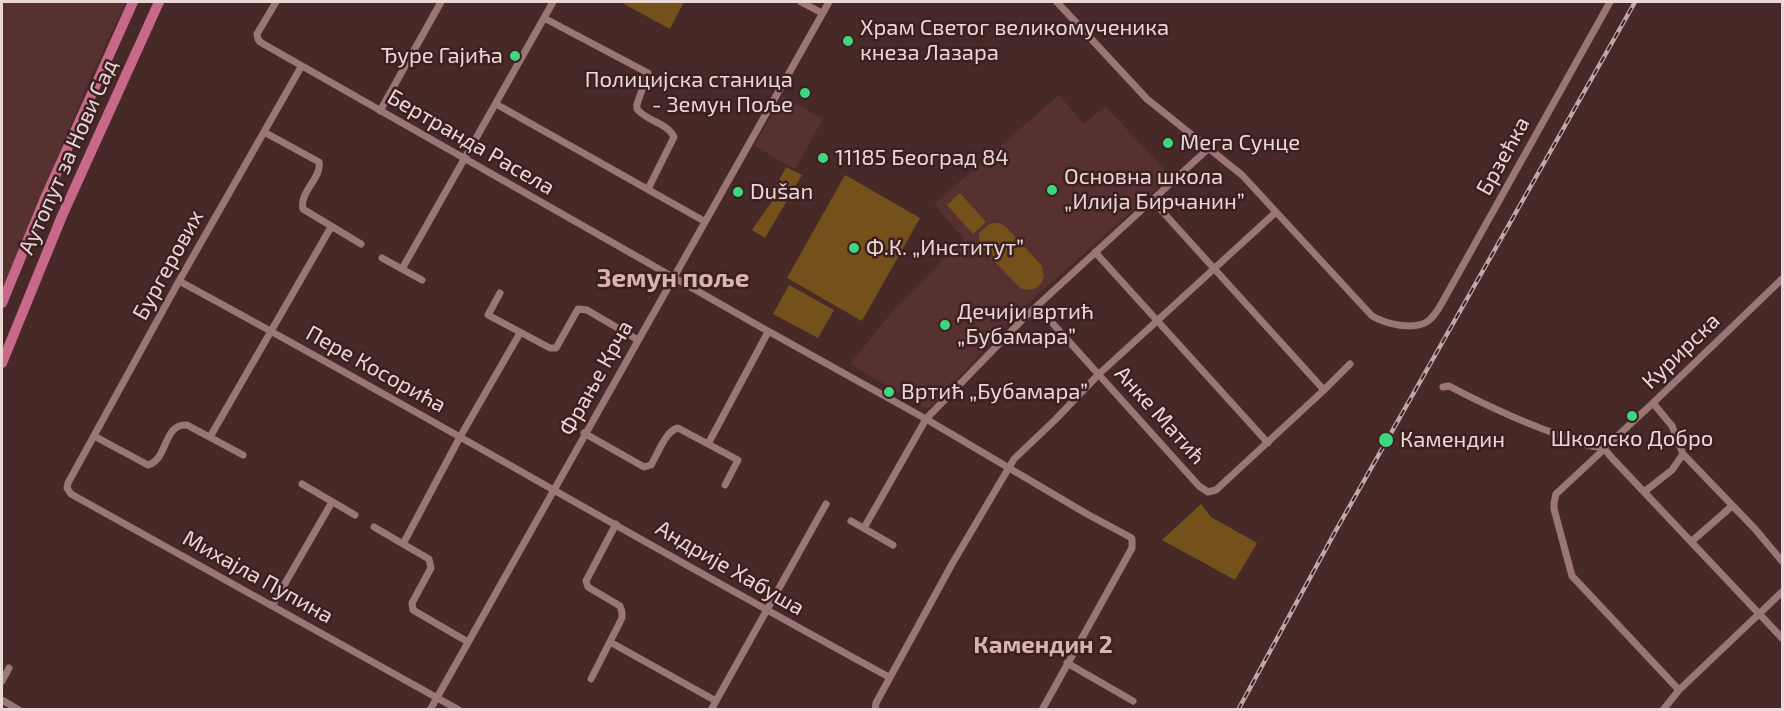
<!DOCTYPE html>
<html>
<head>
<meta charset="utf-8">
<style>
	body { margin:0 }
	#map { position:relative; width:1784px; height:711px; overflow:hidden; background:#472a28; font-family:"Exo 2",sans-serif }
	canvas { display:block }
	.frame { position:absolute; inset:0; border:3px solid #ebd7d6; pointer-events:none }
</style>
</head>
<body>
<div id="map">
<canvas width="1784" height="711"></canvas>
<div class="frame"></div>
</div>
<script>
const g = document.querySelector('canvas').getContext('2d');
g.lineJoin = 'round';
function paint(path, color) {
  g.fillStyle = color;
  g.fill(path, 'evenodd');
}
function stroke(path, color, width, dash) {
  g.strokeStyle = color;
  g.lineWidth = width;
  g.lineCap = dash ? 'butt' : 'round';
  g.setLineDash(dash || []);
  g.stroke(path);
}
function write(font, color, halo, rows, align = 'center') {
  g.font = font + ' "Exo 2",sans-serif';
  g.lineWidth = 5;
  g.setLineDash([]);
  g.textBaseline = 'middle';
  g.strokeStyle = halo;
  g.fillStyle = color;
  for (const [text, x, y, turn = 0] of rows) {
    g.save();
    g.translate(x, y);
    g.rotate((+turn || 0) * Math.PI / 180);
    g.textAlign = isNaN(turn) ? turn : align;
    if (halo) g.strokeText(text, 0, 0);
    g.fillText(text, 0, 0);
    g.restore();
  }
}
const built = new Path2D(`
	M2 2H126L93 72 2 289Z
	M1059 95 1084 124 1105 106 1171 176 1025 306 930 408H924L850 364 896 307 964 239 934 204Z
	M783 96 823 119 795 169 754 146Z`);
const green = new Path2D(`
	M625 2H684L670 29 624 4Z
	M786 167 802 175 765 238 752 230 778 193 774 190Z
	M845 175 920 218 862 321 787 278Z
	M960 193 986 222 973 234 947 205Z
	M994 223H999L1006 227 1042 266 1044 277C1040 289 1033 291 1021 289L980 246 979 233 988 225Z
	M789 285 834 310 818 338 773 314Z
	M1201 504 1211 517 1257 543 1235 580 1162 540Z`);
const minor = new Path2D(`
	M276 2 257 34 258 39 260 42 759 326 926 419 1087 514 1130 537 1132 539V548L1042 710
	M801 2 822 13
	M1057 2 1147 99 1242 175 1372 316C1386 324 1414 331 1428 321 1435 316 1439 308 1443 301L1610 2
	M544 18 648 73 637 104V109C646 121 668 123 674 137L648 189
	M301 67 179 281 68 483 67 488 71 494 459 710
	M496 104 704 221
	M380 111 441 2
	M264 132 319 162C322 178 299 192 303 209L361 244
	M1152 200 1324 390
	M1095 252 1268 443
	M382 258 422 280
	M402 269 553 2
	M179 281C418 410 651 548 889 677
	M500 293 488 315 550 348H556L578 309 587 310 638 340
	M1037 306 1199 486 1208 492 1216 490 1324 390 1350 364
	M1443 387 1449 386C1489 407 1528 425 1571 439 1581 443 1591 448 1603 447
	M1653 403 1672 426 1683 454 1755 529 1782 561
	M584 433 644 467 651 465C658 454 665 431 678 428L708 444 768 332
	M94 436 148 465C168 460 163 423 187 425L243 455
	M210 437 331 227
	M708 444 738 460 725 485
	M1603 447 1611 457 1782 638
	M302 484 355 515
	M1644 492 1672 470 1683 454
	M851 521 893 545
	M374 527 403 544
	M864 528 926 419 1025 317 1209 148
	M1691 542 1732 506
	M272 606 332 502
	M468 642 413 610 412 603 431 568 429 559 403 544 460 437 520 333
	M610 642 716 701
	M1067 663 1133 701
	M591 679 622 618V612L620 606 588 587 586 581 616 524
	M2 681 9 668
	M1679 690 1572 576 1554 509V503L1556 494 1600 453 1603 447 1612 441 1653 403 1782 279
	M2 700 19 710
	M430 710 829 2
	M711 710 826 504
	M875 710 876 703 952 564 1014 459 1055 420 1099 374 1276 212
	M1663 710 1679 690 1782 592`);
const primary = new Path2D(`
	M2 303 46 196 133 2
	M2 363 62 216 159 2`);
const rail = new Path2D(`
	M1238 710 1335 532 1635 2`);
const markers = [
	[848,41,6,"#3ed77d"],
	[515,56,6,"#3ed77d"],
	[805,93,6,"#3ed77d"],
	[1168,143,6,"#3ed77d"],
	[823,158,6,"#3ed77d"],
	[1052,190,6,"#3ed77d"],
	[738,192,6,"#3ed77d"],
	[854,248,6,"#3ed77d"],
	[945,325,6,"#3ed77d"],
	[889,392,6,"#3ed77d"],
	[1632,416,6,"#3ed77d"],
	[1386,440,8,"#3ed77d"]
];
const poiNames = [
	["Храм Светог великомученика",860,28],
	["кнеза Лазара",860,53],
	["Ђуре Гајића",503,56,"right"],
	["Полицијска станица",793,80,"right"],
	["- Земун Поље",793,105,"right"],
	["Мега Сунце",1180,143],
	["11185 Београд 84",835,158],
	["Основна школа",1064,177],
	["„Илија Бирчанин”",1064,202],
	["Dušan",750,192],
	["Ф.К. „Институт”",866,248],
	["Дечији вртић",957,312],
	["„Бубамара”",957,337],
	["Вртић „Бубамара”",901,392],
	["Школско Добро",1632,439,"center"],
	["Камендин",1400,440]
];
const streetNames = [
	["Бертранда Расела",471,142,30],
	["Брзећка",1503,156,-61],
	["Аутопут за Нови Сад",68,157,-66],
	["Бургерових",168,265,-61],
	["Курирска",1681,351,-44],
	["Пере Косорића",376,369,29],
	["Фрање Крча",596,378,-61],
	["Анке Матић",1160,415,48],
	["Андрије Хабуша",730,568,30],
	["Михајла Пупина",258,577,29]
];
const neighbourhoodNames = [
	["Камендин 2",1043,645]
];
const quarterNames = [
	["Земун поље",673,278]
];
paint(built, '#563130');
paint(green, '#74511b');
stroke(minor, '#9a7775', 7);
stroke(primary, '#c8698a', 10);
stroke(rail, '#bfa8a7', 4.5);
stroke(rail, '#3c201f', 2, [7]);
for (const [x, y, r, color] of markers) {
  const dot = new Path2D();
  dot.arc(x, y, r, 0, 2 * Math.PI);
  g.fillStyle = color;
  g.fill(dot);
  stroke(dot, '#3c201f', 2);
}
write('22px', '#ebd7d6', '#3c201f', poiNames, 'left');
write('22px', '#ebd7d6', '#3c201f', streetNames);
write('bold 24px', '#dab3b1', '#3c201f', neighbourhoodNames);
write('bold 26px', '#dab3b1', '#3c201f', quarterNames);
</script>
</body>
</html>
